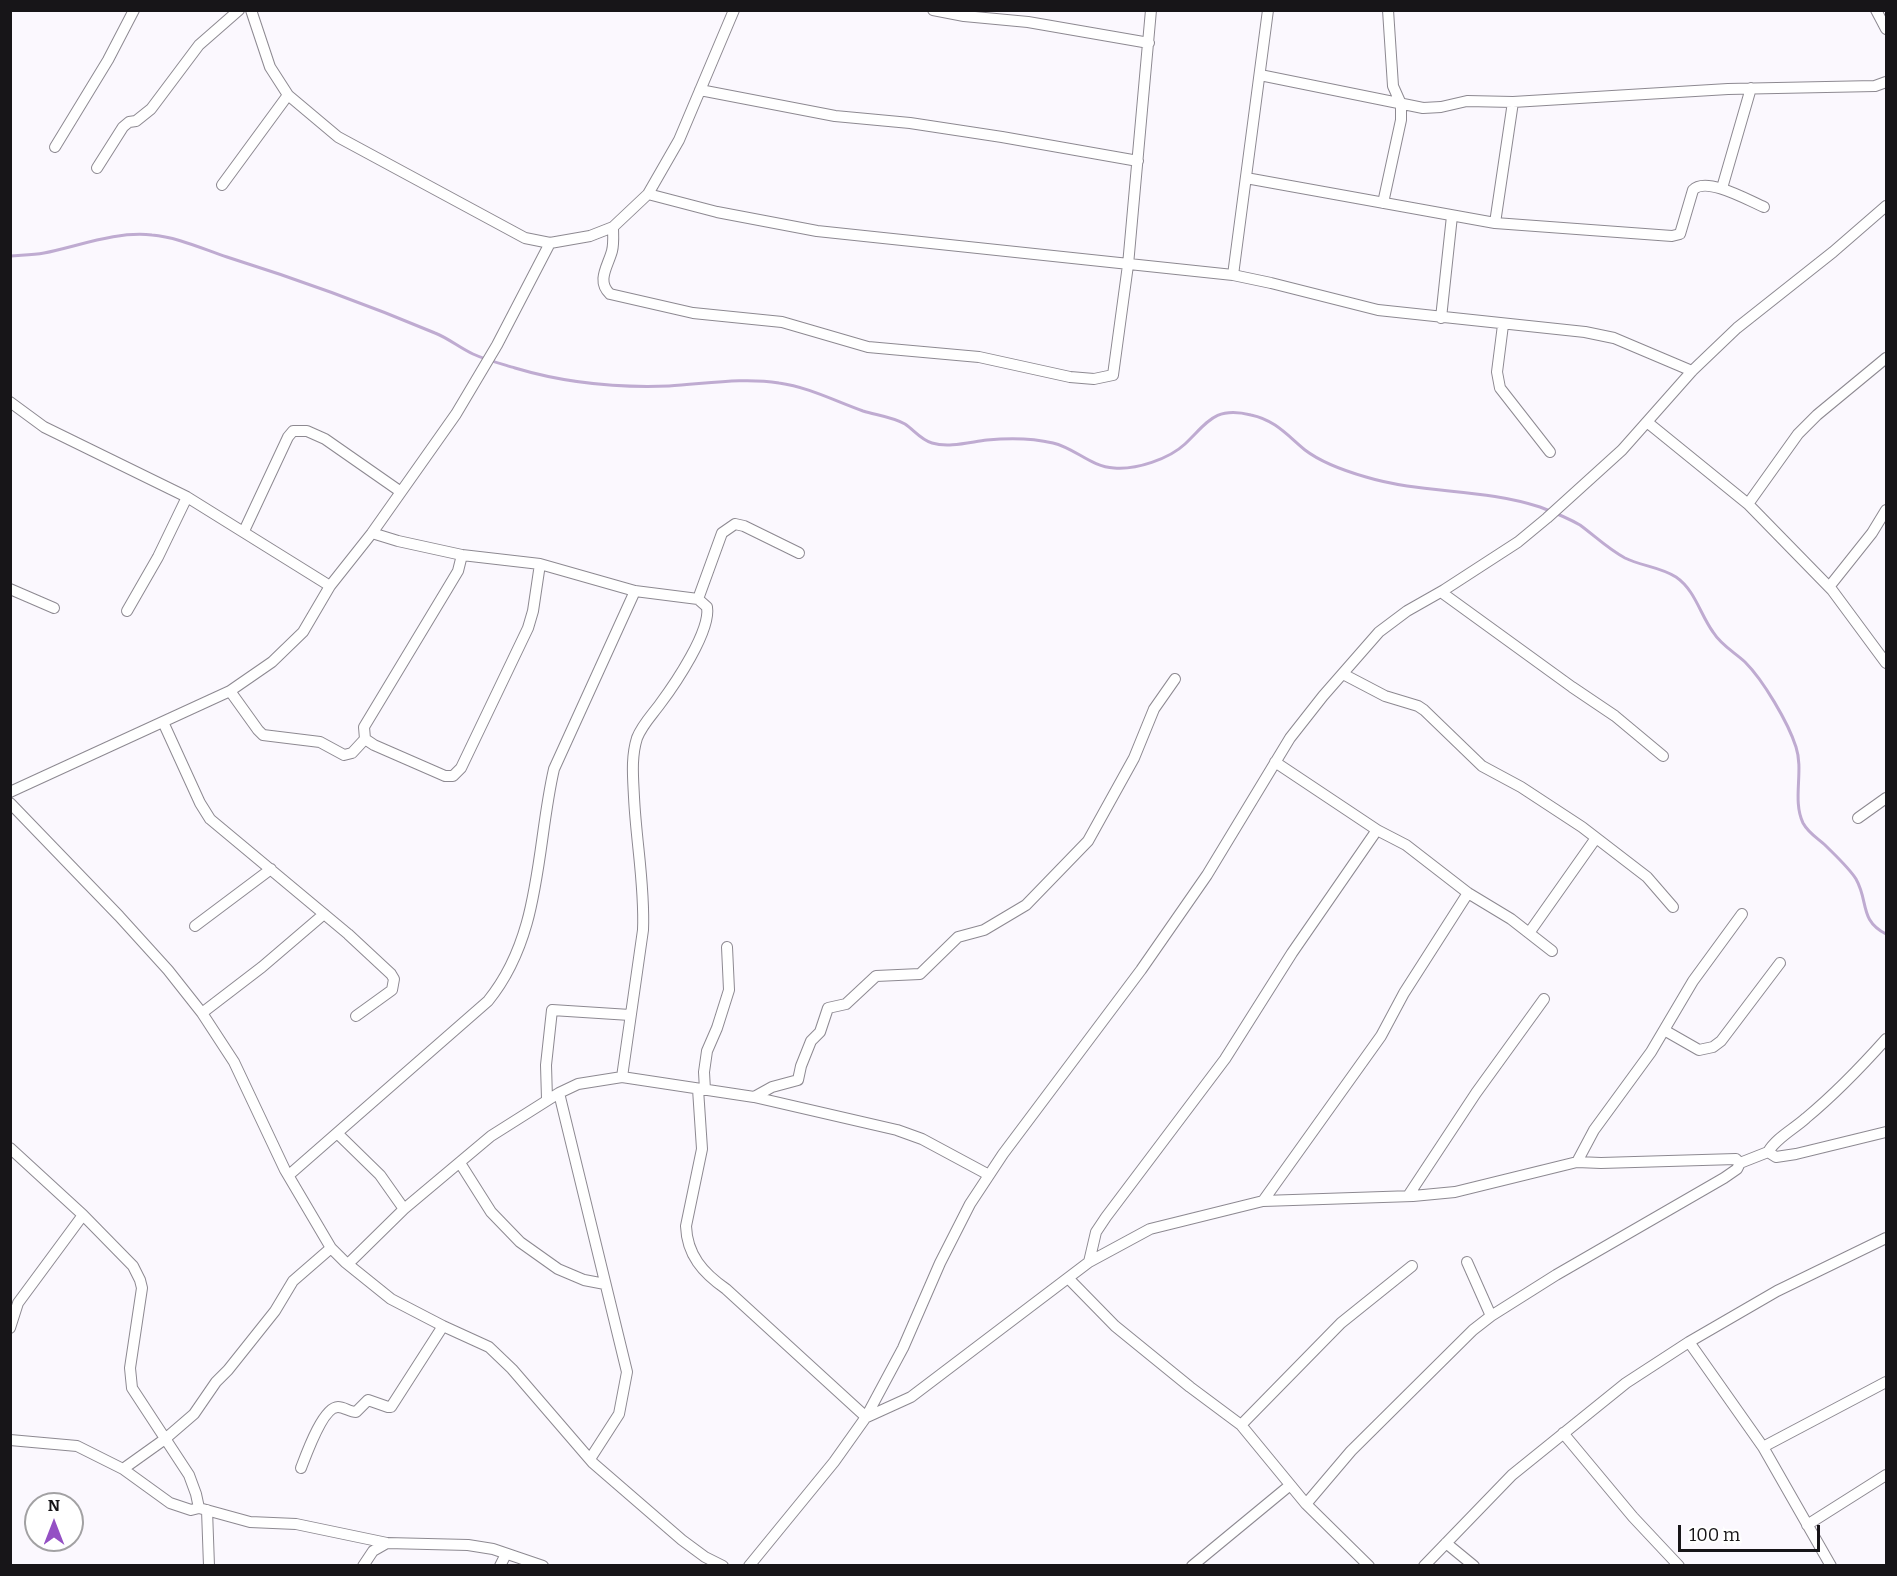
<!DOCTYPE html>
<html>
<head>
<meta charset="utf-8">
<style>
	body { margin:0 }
	#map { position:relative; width:1897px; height:1576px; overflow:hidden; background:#fbf8fe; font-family:Bitter,serif }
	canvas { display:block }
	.frame { position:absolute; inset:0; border:12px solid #171518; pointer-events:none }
	.north { position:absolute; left:24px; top:1492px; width:60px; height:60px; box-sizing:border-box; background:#fff; border:2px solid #a2a1a3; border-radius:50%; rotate:0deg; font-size:16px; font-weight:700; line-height:24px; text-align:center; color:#171518 }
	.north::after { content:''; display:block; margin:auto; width:21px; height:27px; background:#9450c4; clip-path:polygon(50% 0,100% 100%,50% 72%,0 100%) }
	.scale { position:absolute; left:1678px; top:1525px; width:142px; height:27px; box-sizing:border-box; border:3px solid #171518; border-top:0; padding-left:8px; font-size:18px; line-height:21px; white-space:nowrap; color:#171518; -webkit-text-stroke:4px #fff; paint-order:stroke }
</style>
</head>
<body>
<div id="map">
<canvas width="1897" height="1576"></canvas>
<div class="frame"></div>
<div class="north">N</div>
<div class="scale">100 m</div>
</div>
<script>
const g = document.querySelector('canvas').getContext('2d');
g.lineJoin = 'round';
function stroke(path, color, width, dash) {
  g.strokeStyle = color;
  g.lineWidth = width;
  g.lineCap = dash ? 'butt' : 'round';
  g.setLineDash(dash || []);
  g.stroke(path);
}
const stream = new Path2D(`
	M10 256C22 255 33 255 44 253 79 246 116 231 152 235 177 237 203 249 227 257 297 279 366 304 435 333 448 338 460 348 473 354 486 360 502 364 515 368 565 383 617 388 669 386 705 384 743 377 779 383 808 387 835 401 863 411 876 415 893 417 905 424 914 430 921 440 932 443 949 448 970 442 987 440 1008 438 1032 438 1053 443 1075 448 1091 467 1114 468 1136 470 1169 459 1185 444 1208 422 1215 406 1251 415 1275 420 1287 435 1305 450 1322 463 1345 471 1366 477 1422 494 1483 488 1540 507 1553 512 1568 518 1580 525 1595 536 1608 549 1625 558 1641 566 1661 567 1676 577 1695 590 1700 614 1713 632 1721 645 1734 652 1745 662 1763 680 1788 722 1796 747 1804 771 1792 800 1803 823 1809 834 1818 838 1826 846 1836 856 1849 868 1856 879 1869 902 1859 920 1886 934`);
const minor = new Path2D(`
	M251 10 270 67 288 95 338 137 525 238 550 243 590 236 613 227 648 194 679 140 734 10
	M933 10 964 16 1028 22 1149 43
	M1876 10 1886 29
	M1260 75 1423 108 1441 107 1467 101 1513 102 1728 89 1875 86 1886 82
	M700 90 835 116 910 123 1002 137 1138 161
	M55 147 108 60 134 10
	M97 168 123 127 129 122 136 121 151 109 199 45 239 10
	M1246 178 1495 223 1672 236 1680 234 1693 190C1706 176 1748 200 1764 207
	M222 185 288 95
	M1722 188 1751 88
	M648 194 717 212 817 231 1233 275 1271 283 1378 310 1585 332 1614 338 1692 371
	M1383 203 1401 120V104L1393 86 1388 10
	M1495 223 1513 102
	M613 227C613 234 614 243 612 251 608 266 596 281 610 294L693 313 782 322 868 347 979 357 1070 377 1094 379 1113 375 1128 265 1151 10
	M1233 275 1268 10
	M1441 318 1452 216
	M1503 325 1497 372 1500 388 1550 452
	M10 402 44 427 187 497 330 586
	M1647 422 1748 504 1832 590 1886 663
	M1748 504 1798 434 1817 415 1886 358
	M244 531 288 437 293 431H307L325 439 401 492
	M372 533 398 541 462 555 540 564 635 591 698 599 707 607C711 631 675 684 660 704 652 715 642 725 637 738 631 757 633 777 634 797 636 841 645 886 643 930L622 1077
	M462 555 458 571 446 591 364 727 365 739 374 745 445 776H453L461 768 528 628 533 611 540 564
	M1829 587 1872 533 1886 510
	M10 589 54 608
	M1441 592 1572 687 1615 716 1663 756
	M698 599 722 533 735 524 744 526 799 553
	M127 611 158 557 187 497
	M1343 674 1385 696 1418 706 1424 710 1482 766 1521 787 1582 827 1647 877 1673 907
	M230 691 258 730 263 735 320 742 344 755 352 753 365 739
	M163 722 200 803 210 819 348 934 391 974 394 979 392 990 356 1016
	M1275 762 1377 830 1406 845 1468 893 1511 919 1552 951
	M10 792 230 691 272 662 303 632 330 586 372 533 456 414 497 345 550 243
	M10 803 119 916 168 970 202 1013 234 1062 285 1170 331 1248 345 1262 391 1299 443 1326 489 1347 512 1369 593 1463 682 1540 705 1557 723 1566
	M1858 818 1886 798
	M195 926 271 869
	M1529 933 1596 838
	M202 1013 262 967 324 914
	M1664 1030 1699 1050 1713 1047 1721 1041 1780 963
	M698 1089 702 1149 686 1226C687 1255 703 1273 726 1289L866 1417
	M705 1090 704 1072 707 1051 717 1028 729 990 727 947
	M559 1093 627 1372 619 1414 590 1459
	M754 1097 772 1087 798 1080 801 1066 811 1041 820 1032 828 1008 846 1004 876 976 920 974 958 937 984 930 1026 905 1088 841 1134 758 1154 709 1175 679
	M547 1099 546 1065 552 1010 630 1015
	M337 1133 380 1175 404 1209
	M10 1148 83 1215 133 1266 140 1280 142 1288 130 1368 132 1388 189 1475 196 1494 199 1508
	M1768 1152 1776 1157 1796 1154 1886 1132
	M1577 1162 1594 1130 1651 1052 1693 981 1742 914
	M460 1163 491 1212 520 1242 558 1269 584 1280 605 1284
	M289 1175 488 1001C542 935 536 847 554 769L635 591
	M1408 1196 1476 1093 1544 999
	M1263 1201 1381 1036 1404 993 1468 893
	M1089 1262 1096 1232 1106 1217 1225 1059 1292 953 1377 830
	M1467 1262 1491 1316
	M348 1264 404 1209 491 1136 559 1093 578 1084 622 1077 754 1097 897 1130 922 1139 989 1175
	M1068 1278 1115 1326 1190 1387 1241 1425 1306 1504 1369 1566
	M10 1328 18 1303 83 1215
	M1689 1342 1763 1447 1831 1566
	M867 1417 911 1397 1089 1262 1150 1229 1263 1201 1413 1196 1455 1192 1577 1162 1601 1163 1736 1159 1740 1163
	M1241 1425 1341 1323 1412 1266
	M1563 1433 1633 1517 1679 1566
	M10 1440 77 1446 123 1469 170 1503 191 1510 199 1508 250 1522 296 1524 387 1543 468 1545 493 1549 543 1566
	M1763 1447 1886 1382
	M301 1468C306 1455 323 1407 338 1407 344 1407 350 1412 356 1412L368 1400 388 1407H391L443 1326
	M123 1469 165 1439 194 1414 216 1382 228 1370 275 1311 293 1281 331 1248
	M1306 1504 1351 1451 1473 1330 1491 1316 1556 1275 1724 1178 1737 1169 1740 1163 1768 1152C1776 1138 1794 1129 1806 1118 1835 1094 1861 1067 1886 1039
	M207 1510 209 1566
	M1807 1525 1886 1475
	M1446 1543 1474 1566
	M363 1566 373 1551 387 1543
	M500 1566 506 1554
	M749 1566 834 1462 866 1417 903 1348 940 1263 970 1204 1003 1154 1141 970 1207 875 1290 738 1323 696 1379 632 1407 611 1444 590 1518 542 1547 518 1622 450 1692 371 1737 328 1833 252 1886 206
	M1192 1566 1289 1486
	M1424 1566 1512 1475 1626 1383 1689 1342 1777 1291 1886 1238`);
stroke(stream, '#bfabd1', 3);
stroke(minor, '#8d8991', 12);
stroke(minor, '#fff', 10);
</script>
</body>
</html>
